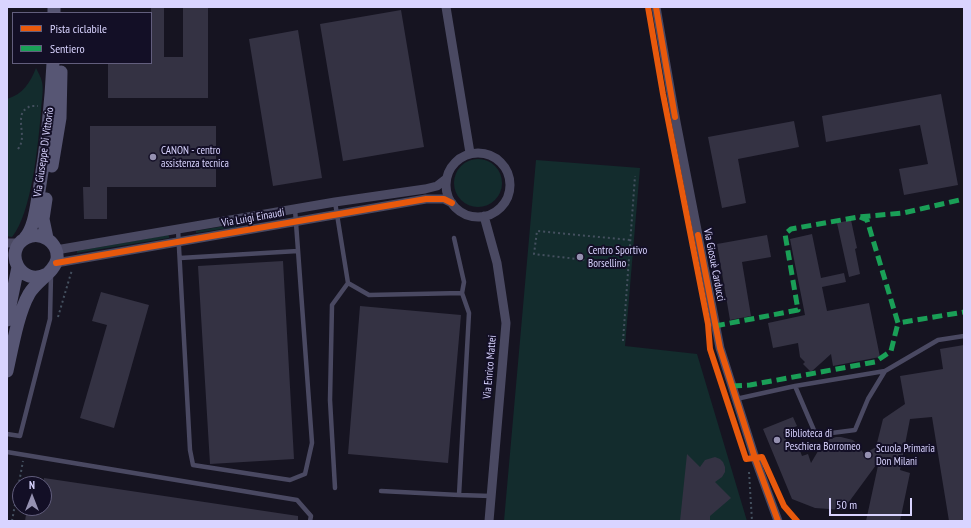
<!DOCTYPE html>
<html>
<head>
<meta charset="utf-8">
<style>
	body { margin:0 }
	#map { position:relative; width:971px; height:528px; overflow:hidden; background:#161421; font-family:"PT Sans Narrow",sans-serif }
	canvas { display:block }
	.frame { position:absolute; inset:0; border:8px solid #d9d4ff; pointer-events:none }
	.legend { position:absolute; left:12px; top:12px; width:140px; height:52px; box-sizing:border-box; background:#130f26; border:1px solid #625e7d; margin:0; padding:5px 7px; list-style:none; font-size:12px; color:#d9d4ff }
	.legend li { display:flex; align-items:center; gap:8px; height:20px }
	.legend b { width:20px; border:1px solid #625e7d }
	.north { position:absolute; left:12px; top:476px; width:40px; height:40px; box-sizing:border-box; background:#130f26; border:1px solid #625e7d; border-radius:50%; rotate:0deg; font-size:11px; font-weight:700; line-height:16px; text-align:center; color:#d9d4ff }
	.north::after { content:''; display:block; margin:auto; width:14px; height:18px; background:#9591b1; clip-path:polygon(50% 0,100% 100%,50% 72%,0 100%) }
	.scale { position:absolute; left:829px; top:498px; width:83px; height:18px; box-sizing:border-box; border:2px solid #d9d4ff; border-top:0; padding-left:5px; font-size:12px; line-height:14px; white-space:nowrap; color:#d9d4ff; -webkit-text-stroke:3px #130f26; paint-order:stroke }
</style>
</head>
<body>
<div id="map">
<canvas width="971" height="528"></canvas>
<div class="frame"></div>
<ul class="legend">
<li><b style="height:5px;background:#e8590c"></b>Pista ciclabile</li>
<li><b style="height:5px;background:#1a9f57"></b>Sentiero</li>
</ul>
<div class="north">N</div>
<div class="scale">50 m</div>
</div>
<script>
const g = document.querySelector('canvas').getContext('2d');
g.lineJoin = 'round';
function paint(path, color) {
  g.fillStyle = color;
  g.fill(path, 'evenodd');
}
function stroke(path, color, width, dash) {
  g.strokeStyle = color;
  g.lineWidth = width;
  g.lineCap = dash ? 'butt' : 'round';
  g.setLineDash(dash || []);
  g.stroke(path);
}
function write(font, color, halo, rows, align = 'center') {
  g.font = font + ' "PT Sans Narrow",sans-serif';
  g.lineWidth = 4;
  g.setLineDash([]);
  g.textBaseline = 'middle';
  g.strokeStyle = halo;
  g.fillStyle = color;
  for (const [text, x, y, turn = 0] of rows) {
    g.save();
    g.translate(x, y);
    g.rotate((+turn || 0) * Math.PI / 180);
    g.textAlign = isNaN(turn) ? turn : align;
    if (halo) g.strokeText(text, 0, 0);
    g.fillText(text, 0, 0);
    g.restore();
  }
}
const green = new Path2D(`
	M36 68C38 72 41 77 42 82 44 91 41 103 41 112 38 144 32 213 12 237L7 236V99C23 94 30 83 36 68Z
	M454 183a24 24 0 1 1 48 0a24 24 0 1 1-48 0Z
	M536 160 640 168 625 346 697 354 747 521H504Z
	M236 224V227L196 233V231Z
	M168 235 169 236V238L77 253V251Z`);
const building = new Path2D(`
	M151 7H164V57H183V7H208V98H108V63H151Z
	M401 10 424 147 343 161 320 24Z
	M298 30 322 178 273 186 249 39Z
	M941 94 958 185 904 195 899 169 928 164 920 125 826 142 822 116Z
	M794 121 799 147 738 159 746 203 722 208 708 137Z
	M90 126H216V187H107V219H84L83 187H90Z
	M851 220 857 248 855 249 860 274 849 277 837 223Z
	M812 234 821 278 844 273 846 282 822 287 827 311 869 303 880 357 833 366 831 354 811 372 803 364 805 362 800 357 798 343 773 348 768 323 805 315 790 239Z
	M767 235 771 257 742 262 751 316 730 320 717 244Z
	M283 261 294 459 210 464 198 266Z
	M101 292 149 305 114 428 80 418 107 325 92 321Z
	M360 306 461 315 448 463 348 454Z
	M964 345V521H949L932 417 910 419 900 470 910 473 900 521H866L879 461 843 510 815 508 792 499 763 429 793 417 797 426 783 432 791 451 799 448 802 456 808 454 811 463 821 446 830 439 836 437H841L853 440 857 444 864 454 876 447 883 419 905 404 900 376 943 369 940 349Z
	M687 454 700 467 705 460 715 457 720 459 723 462 725 467V472L722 477 715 482 731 498 710 516V521H680Z
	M44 478 298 516V521H25L27 508H44Z`);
const path = new Path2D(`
	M18 149C27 137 17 124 23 111L30 106H38
	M629 265 534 254 537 231 630 240
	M58 317 71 273 73 270
	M623 341 635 176
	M749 472 752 521
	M12 521 23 461`);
const lane = new Path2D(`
	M178 229 190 450 193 465 290 480 305 474 312 443 295 209
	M180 258 298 251
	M348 283 369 295 462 293 464 282 454 238
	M885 371 938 340 964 336
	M736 399 795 386 885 371 868 399 855 430 816 435 795 386
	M7 434 20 436 50 319 51 275
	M7 452 297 500 311 516 310 521
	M335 488 330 400 332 305 348 283 335 202
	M381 491 459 495 469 313 462 293
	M459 495 491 496`);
const street = new Path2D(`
	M446 7 470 153
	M656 7 676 122 720 348 755 458 778 521
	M446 185a32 32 0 1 1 64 0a32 32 0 1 1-64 0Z
	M484 216 497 263 506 323 489 521
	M7 243H20
	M56 250 335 202 425 189 437 186 446 179
	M56 263 426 199H444L452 203`);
const secondary = new Path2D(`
	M54 7V13
	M52 166 60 118 61 72
	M46 199 43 219 47 238
	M25 238C35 226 36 206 39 191 46 149 51 106 53 63
	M7 320 18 267
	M7 371C12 349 18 313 29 294 36 281 55 272 57 259 59 243 41 230 26 238 2 251 21 288 47 274`);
const quiet = new Path2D(`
	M860 217 867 220 898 323 964 312
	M715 326 798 310 785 234 791 229 858 217 903 213 964 199
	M732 386 750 385 875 362 891 351 898 323`);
const cycleway = new Path2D(`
	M648 7 663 94 708 324 710 349 746 459 762 457 784 506 797 521
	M656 7 675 117
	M698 235 720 348 755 458 778 521
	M56 263 426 199H444L452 203`);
const markers = [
	[153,157,4,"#9591b1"],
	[580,257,4,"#9591b1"],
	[777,440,4,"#9591b1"],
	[868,455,4,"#9591b1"]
];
const poiNames = [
	["CANON - centro",161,151],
	["assistenza tecnica",161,164],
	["Centro Sportivo",588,251],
	["Borsellino",588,264],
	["Biblioteca di",785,434],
	["Peschiera Borromeo",785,447],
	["Scuola Primaria",876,449],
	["Don Milani",876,462]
];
const streetNames = [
	["Via Giuseppe Di Vittorio",44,152,-82],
	["Via Luigi Einaudi",253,218,-10],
	["Via Giosuè Carducci",714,265,79],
	["Via Enrico Mattei",490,367,-85]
];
paint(green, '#132c2d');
paint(building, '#343243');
stroke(path, '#44505f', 2, [2, 3]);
stroke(lane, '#4a4962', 4.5);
stroke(street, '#4a4962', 9);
stroke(secondary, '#575674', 13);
stroke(quiet, '#1a9f57', 5, [10, 5]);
stroke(cycleway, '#e8590c', 6);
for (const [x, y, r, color] of markers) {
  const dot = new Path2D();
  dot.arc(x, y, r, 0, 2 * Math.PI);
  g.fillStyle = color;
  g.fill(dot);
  stroke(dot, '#130f26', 1.5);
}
write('11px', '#d9d4ff', '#130f26', poiNames, 'left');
write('11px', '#d9d4ff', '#130f26', streetNames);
</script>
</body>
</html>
